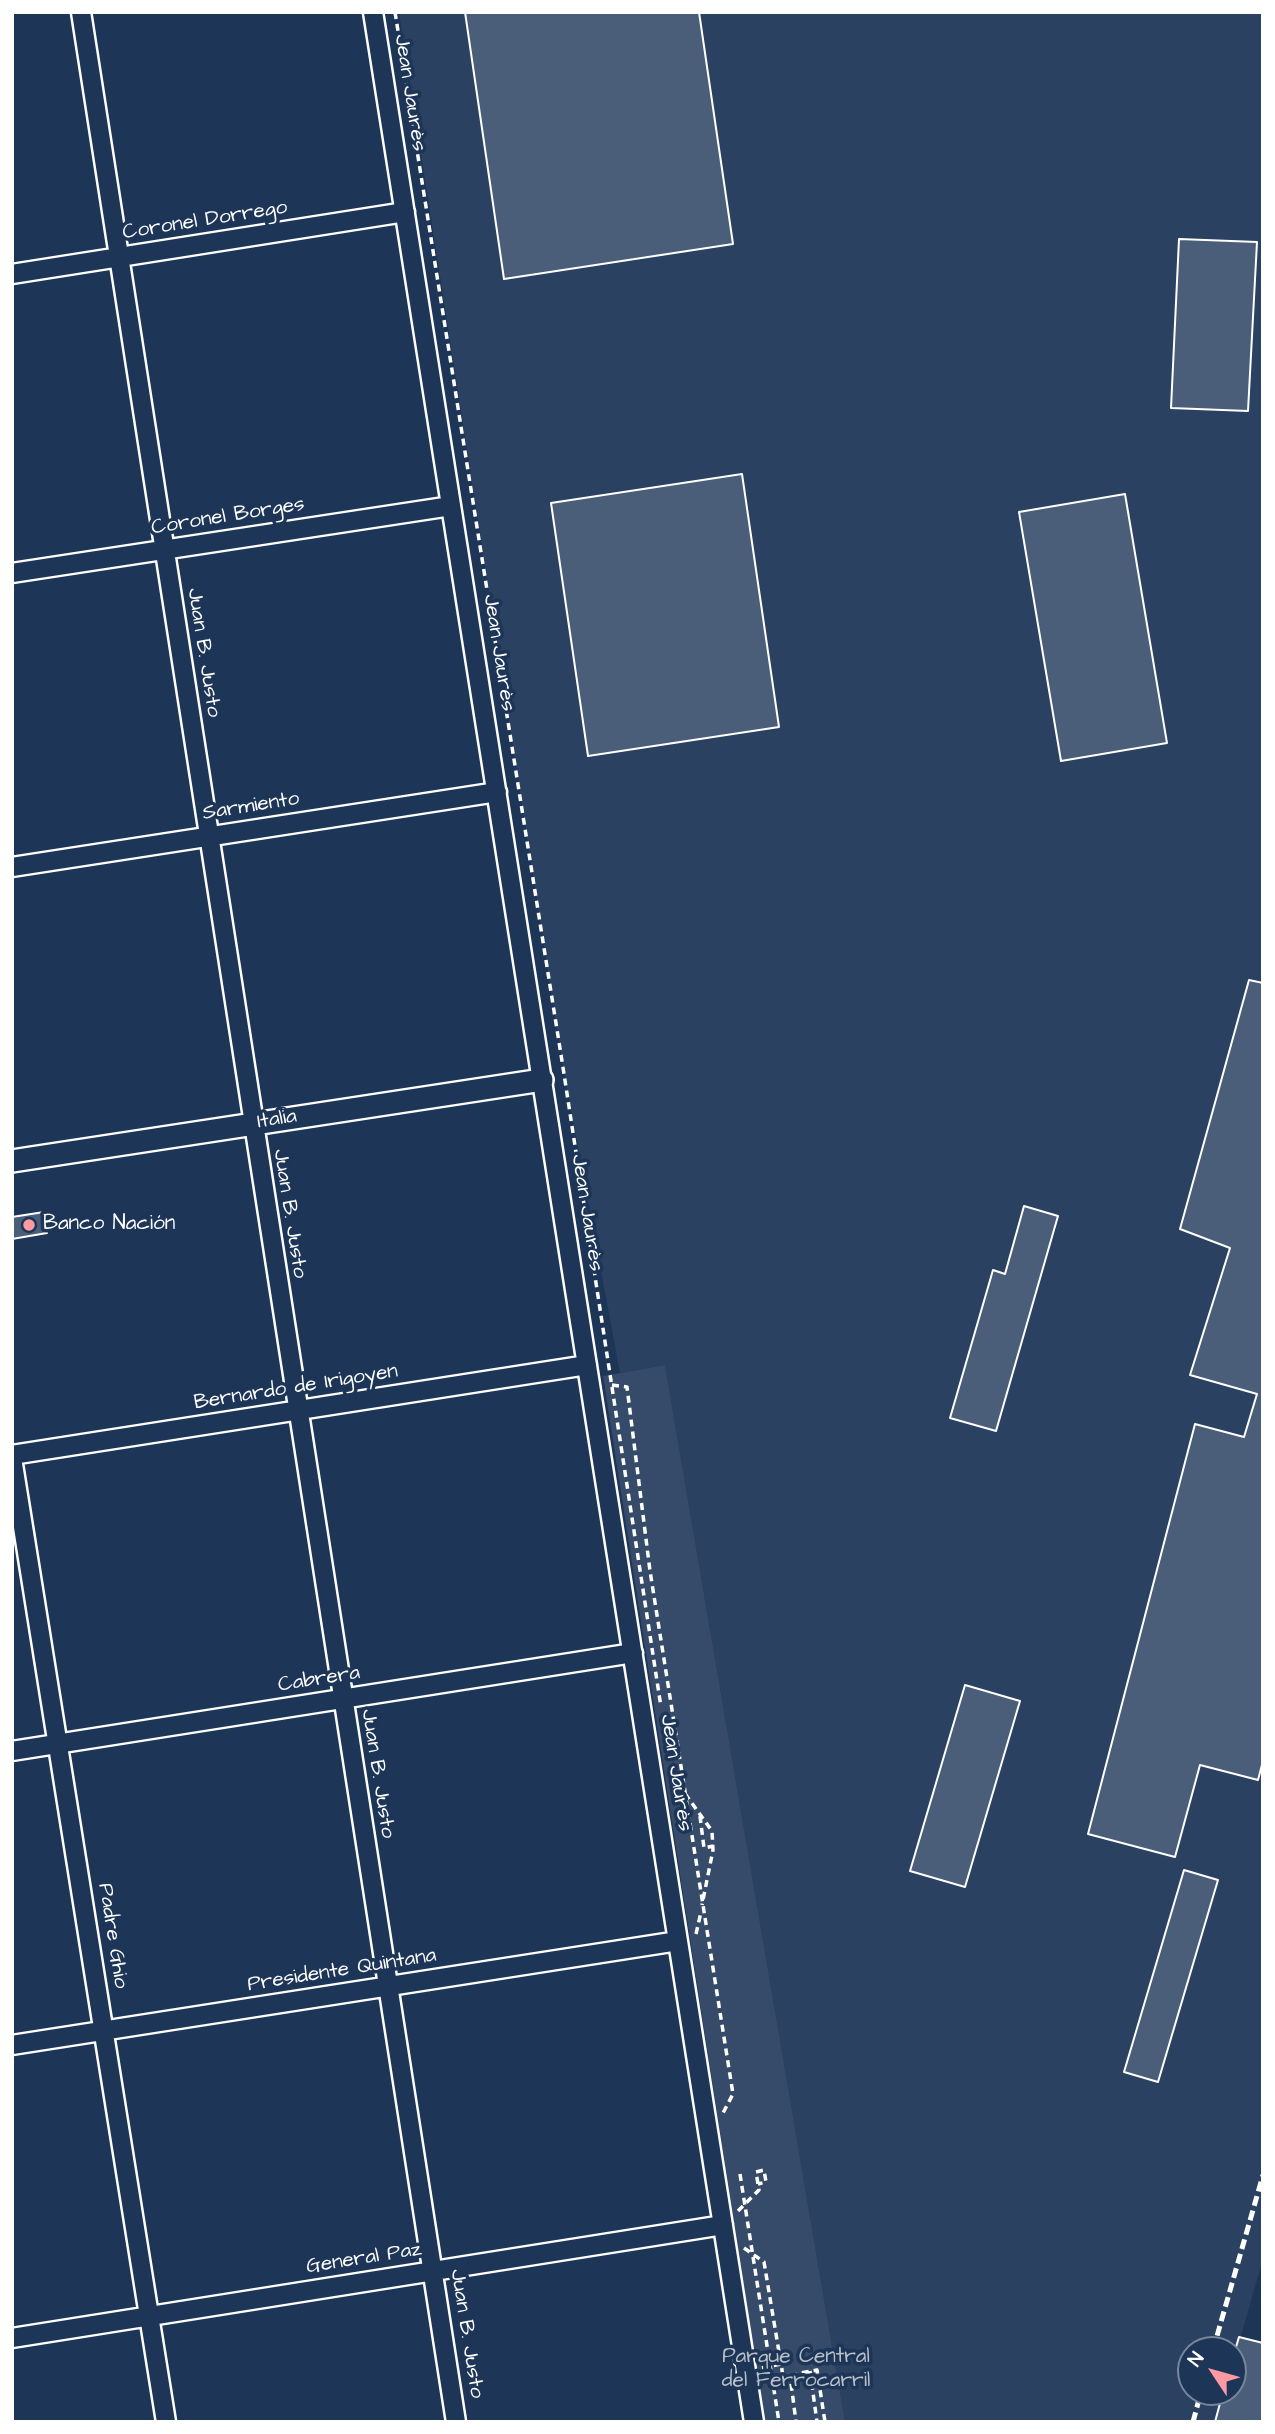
<!DOCTYPE html>
<html>
<head>
<meta charset="utf-8">
<style>
	body { margin:0 }
	#map { position:relative; width:1275px; height:2434px; overflow:hidden; background:#1d3557; font-family:"Architects Daughter",sans-serif }
	canvas { display:block }
	.frame { position:absolute; inset:0; border:14px solid #fff; pointer-events:none }
	.north { position:absolute; left:1177px; top:2336px; width:70px; height:70px; box-sizing:border-box; background:#1d3557; border:2px solid #77869a; border-radius:50%; rotate:306deg; font-size:19px; font-weight:700; line-height:28px; text-align:center; color:#fff }
	.north::after { content:''; display:block; margin:auto; width:24px; height:32px; background:#ff9aa2; clip-path:polygon(50% 0,100% 100%,50% 72%,0 100%) }
</style>
</head>
<body>
<div id="map">
<canvas width="1275" height="2434"></canvas>
<div class="frame"></div>
<div class="north">N</div>
</div>
<script>
const g = document.querySelector('canvas').getContext('2d');
g.lineJoin = 'round';
function paint(path, color) {
  g.fillStyle = color;
  g.fill(path, 'evenodd');
}
function stroke(path, color, width, dash) {
  g.strokeStyle = color;
  g.lineWidth = width;
  g.lineCap = dash ? 'butt' : 'round';
  g.setLineDash(dash || []);
  g.stroke(path);
}
function write(font, color, halo, rows, align = 'center') {
  g.font = font + ' "Architects Daughter",sans-serif';
  g.lineWidth = 7;
  g.setLineDash([]);
  g.textBaseline = 'middle';
  g.strokeStyle = halo;
  g.fillStyle = color;
  for (const [text, x, y, turn = 0] of rows) {
    g.save();
    g.translate(x, y);
    g.rotate((+turn || 0) * Math.PI / 180);
    g.textAlign = isNaN(turn) ? turn : align;
    if (halo) g.strokeText(text, 0, 0);
    g.fillText(text, 0, 0);
    g.restore();
  }
}
const built = new Path2D(`
	M399 12H1263V2259L1233 2364V2350H1191V2392H1225L1217 2422H845L665 1365 620 1373 562 1061Z`);
const green = new Path2D(`
	M665 1365 845 2422H765L603 1376Z`);
const building = new Path2D(`
	M465 12H699L733 244 504 279Z
	M1179 239 1257 242 1248 411 1171 408Z
	M742 474 779 727 588 756 551 503Z
	M1125 494 1167 743 1061 761 1019 512Z
	M1249 980 1263 983V1761L1258 1780 1200 1765 1175 1857 1088 1834 1195 1424 1244 1437 1257 1394 1190 1375 1230 1248 1180 1229Z
	M1024 1206 1058 1216 996 1431 950 1418 993 1270 1005 1274Z
	M44 1212 47 1233 12 1239V1217Z
	M965 1685 1020 1701 965 1887 910 1871Z
	M1184 1870 1218 1880 1158 2082 1124 2072Z
	M1239 2337 1263 2343V2422H1215L1223 2392H1233V2357Z`);
const path = new Path2D(`
	M395 12 562 1061 661 1707
	M612 1385 627 1387 650 1571 733 2094 723 2113
	M671 1774 712 1831 713 1850 702 1905
	M700 1816 704 1848 713 1846
	M696 1934 701 1912
	M740 2174 779 2422
	M738 2211 759 2190 756 2172 764 2170 766 2182 758 2184
	M744 2248 764 2262 783 2376 790 2375 796 2422
	M762 2368 781 2364
	M810 2371 817 2422
	M790 2375 817 2370 825 2422`);
const minor = new Path2D(`
	M81 12 456 2422
	M373 12 754 2422
	M12 274 405 212
	M12 573 451 506
	M12 867 497 792
	M12 1455 587 1365
	M12 1458 166 2422
	M12 1751 633 1653
	M12 2045 678 1941
	M12 2338 723 2225`);
const tertiary = new Path2D(`
	M12 1161 542 1080`);
const rail = new Path2D(`
	M1213 2350 1263 2175
	M1193 2422 1201 2392`);
const markers = [
	[29,1225,7,"#ff9aa2"]
];
const streetNames = [
	["Jean Jaurès",409,93,81],
	["Coronel Dorrego",205,221,-9],
	["Coronel Borges",228,517,-9],
	["Juan B. Justo",203,653,81],
	["Jean Jaurès",498,653,81],
	["Sarmiento",251,807,-9],
	["Italia",277,1120,-9],
	["Jean Jaurès",586,1213,81],
	["Juan B. Justo",289,1214,81],
	["Bernardo de Irigoyen",296,1388,-9],
	["Cabrera",319,1680,-9],
	["Jean Jaurès",675,1773,81],
	["Juan B. Justo",377,1774,81],
	["Padre Ghio",112,1936,81],
	["Presidente Quintana",342,1971,-9],
	["General Paz",364,2259,-9],
	["Juan B. Justo",466,2334,81]
];
const poiNames = [
	["Banco Nación",43,1225]
];
const parkNames = [
	["Parque Central",796,2358],
	["del Ferrocarril",796,2382]
];
paint(built, '#2a4161');
paint(green, '#364b69');
paint(building, '#4a5d79');
stroke(building, '#fff', 2);
stroke(minor, '#fff', 23);
stroke(tertiary, '#fff', 26);
stroke(path, '#fff', 3.5, [7, 5]);
stroke(minor, '#1d3557', 18);
stroke(tertiary, '#1d3557', 21);
stroke(rail, '#fff', 5, [10, 5]);
for (const [x, y, r, color] of markers) {
  const dot = new Path2D();
  dot.arc(x, y, r, 0, 2 * Math.PI);
  g.fillStyle = color;
  g.fill(dot);
  stroke(dot, '#1d3557', 2.5);
}
write('21px', '#fff', '#1d3557', streetNames);
write('21px', '#fff', '#1d3557', poiNames, 'left');
write('21px', '#b9c0ca', '#1d3557', parkNames);
</script>
</body>
</html>
